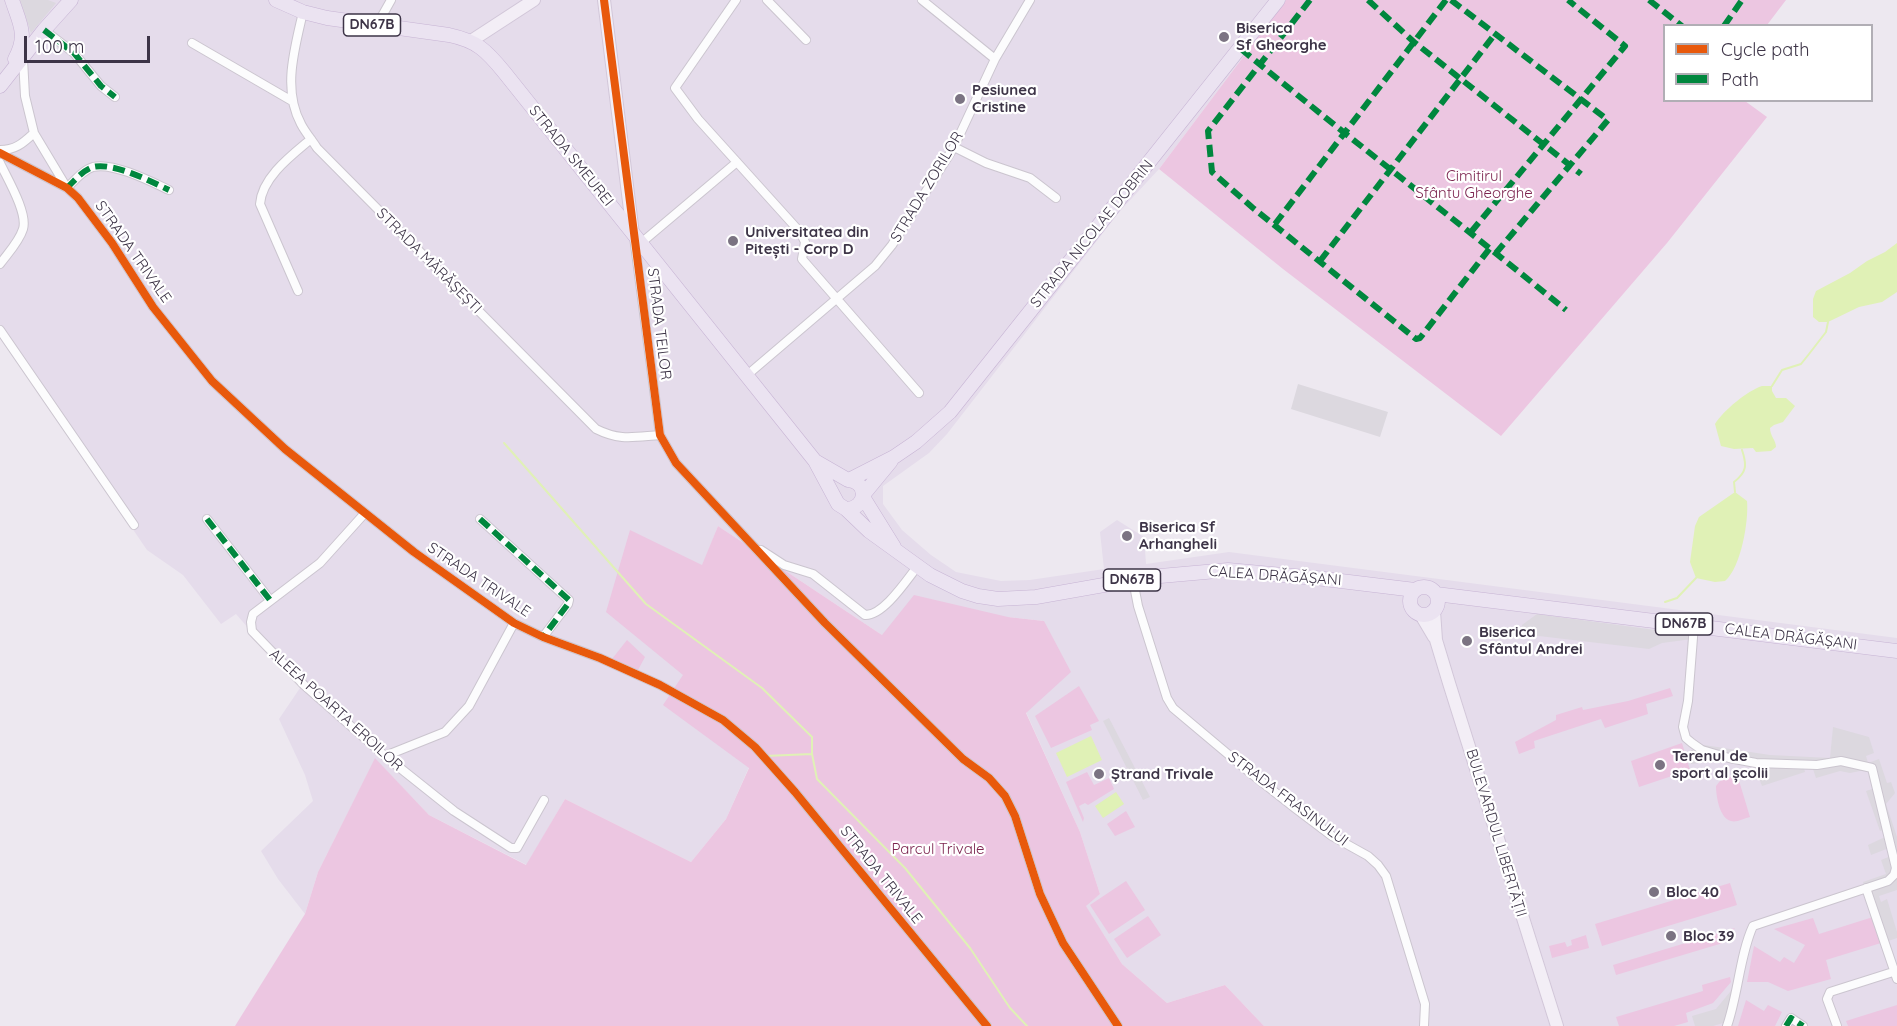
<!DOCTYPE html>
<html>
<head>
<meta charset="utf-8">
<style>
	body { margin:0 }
	#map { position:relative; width:1897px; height:1026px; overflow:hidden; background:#ede8f0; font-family:Quicksand,sans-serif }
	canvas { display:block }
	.legend { position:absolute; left:1663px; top:24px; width:210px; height:78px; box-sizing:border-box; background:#fff; border:2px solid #b1aeb5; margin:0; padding:8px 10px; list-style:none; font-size:18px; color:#3d3447 }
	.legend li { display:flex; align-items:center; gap:12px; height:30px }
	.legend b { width:30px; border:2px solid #b1aeb5 }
	.scale { position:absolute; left:24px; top:36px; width:126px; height:27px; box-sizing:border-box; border:3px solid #3d3447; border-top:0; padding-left:8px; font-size:18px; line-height:21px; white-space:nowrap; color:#3d3447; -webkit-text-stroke:4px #fff; paint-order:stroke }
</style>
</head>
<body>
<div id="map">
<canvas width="1897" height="1026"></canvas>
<ul class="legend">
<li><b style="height:8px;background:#e8590c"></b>Cycle path</li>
<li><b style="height:8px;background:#00873e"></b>Path</li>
</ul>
<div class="scale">100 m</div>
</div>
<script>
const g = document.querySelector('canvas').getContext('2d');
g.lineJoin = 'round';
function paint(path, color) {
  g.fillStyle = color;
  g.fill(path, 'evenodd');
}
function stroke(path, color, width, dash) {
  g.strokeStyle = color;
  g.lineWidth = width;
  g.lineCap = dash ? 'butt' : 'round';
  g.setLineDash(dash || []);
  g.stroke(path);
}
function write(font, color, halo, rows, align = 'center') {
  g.font = font + ' Quicksand,sans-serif';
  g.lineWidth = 4.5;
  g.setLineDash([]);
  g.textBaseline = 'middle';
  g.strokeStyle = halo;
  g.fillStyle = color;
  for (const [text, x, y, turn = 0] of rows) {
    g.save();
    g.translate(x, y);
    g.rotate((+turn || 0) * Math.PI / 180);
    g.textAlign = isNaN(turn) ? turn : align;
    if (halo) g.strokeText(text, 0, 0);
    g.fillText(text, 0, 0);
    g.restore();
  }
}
const residential = new Path2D(`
	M0 0H1286L1159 169 1120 211 947 434 929 453 883 486V504L902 530 931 555 956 572 1001 581 1030 580 1104 569 1100 532 1117 520 1144 537 1146 564 1229 552 1897 638V1026H1264L1225 985 1167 1003 1122 964 1085 905 1100 894 1080 832 1026 712 1044 621 1008 617 882 635 718 526 703 565 761 740 726 819 691 862 565 799 527 865 429 815 375 759 318 872 305 914 278 879 261 851 313 801 305 775 279 719 300 688 236 614 221 624 183 575 147 550 0 335Z`);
const green = new Path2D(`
	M1286 0H1786L1767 25 1664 26V100L1745 101 1767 117 1667 243 1501 436 1283 269 1159 169Z
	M718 526 882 635 914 595 1008 617 1044 621 1071 672 1026 713 1080 832 1100 894 1086 906 1122 964 1167 1003 1225 985 1264 1026H235L305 914 318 872 375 758 429 815 526 865 565 799 691 862 726 819 749 768 663 705 683 675 606 612 630 530 702 565Z
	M627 640 645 657 638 670 612 659Z
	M1079 686 1099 721 1090 725 1092 730 1051 748 1035 716Z
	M1670 688 1673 696 1646 704 1648 714 1605 728 1601 719 1534 741 1535 748 1519 754 1515 742 1556 720V715L1582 707 1583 710 1628 701Z
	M1682 743 1690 770 1639 787 1631 761Z
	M1087 772 1094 785 1109 778 1114 789 1088 805 1085 803 1079 806 1084 818 1083 822 1066 782Z
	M1737 774 1750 817C1745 818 1736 823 1731 821 1719 818 1716 795 1716 786L1720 781Z
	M1126 811 1135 827 1115 836 1107 824Z
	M1126 881 1145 910 1109 934 1090 905Z
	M1730 883 1737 905 1602 946 1595 924Z
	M1148 916 1161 935 1127 958 1114 939Z
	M1873 917 1881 943 1826 960 1831 979 1788 991 1768 982H1747L1754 946 1780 962 1784 957 1794 963 1805 945 1774 929 1813 918 1819 934Z
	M1735 928 1723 943 1616 975 1613 965Z
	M1586 935 1589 948 1552 958 1549 946 1565 942 1567 947 1572 945 1571 940Z
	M1730 977 1731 982 1713 1003 1686 1013 1688 1022 1674 1026H1619L1616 1017 1703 991 1702 985Z
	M1746 1000 1764 1011 1768 1005 1782 1012 1775 1026H1738Z
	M1897 1005V1026H1848L1846 1021Z`);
const parking = new Path2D(`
	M20 0H48L56 3 31 33Z
	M1298 384 1388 412 1380 437 1291 409Z
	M1537 614 1692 635V639L1662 643 1649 649 1522 634V625Z
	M1109 718 1150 797 1143 800 1103 721Z
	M1833 727 1869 737 1874 753 1866 756 1868 763 1879 759 1887 783 1891 782 1895 793 1886 804 1897 837V890L1879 896 1881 902 1887 899 1897 932V938L1882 943 1863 882 1886 874 1881 860 1891 856 1889 848 1871 855 1868 845 1885 837 1883 830 1880 831 1866 791 1875 788 1870 769 1850 773 1840 771 1816 778 1812 766 1804 768 1805 772 1762 786 1754 765 1724 760 1691 764 1689 751 1704 745 1770 755 1830 758Z
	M1735 986 1723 1023 1713 1026H1695L1692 1016 1716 1009Z`);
const water = new Path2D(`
	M1897 243V292L1882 302 1859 307 1828 322H1819L1813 317V299L1816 291 1850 273 1867 261 1885 252Z
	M1762 386H1772V391L1776 398H1786L1795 406 1783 422 1774 425 1770 428C1770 436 1776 440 1776 447L1771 451 1756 452 1753 448 1734 449 1721 446 1715 424C1724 410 1747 391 1762 386Z
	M1735 492 1747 501C1749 520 1741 568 1725 581L1715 582 1696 578 1690 562 1695 526 1699 517Z
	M1091 736 1102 760 1067 777 1056 753Z
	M1116 792 1124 804 1103 818 1095 806Z`);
const stream = new Path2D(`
	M1772 386 1782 370 1801 364 1809 354 1826 332 1828 322
	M504 443 646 604 762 688 812 737V754L817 779 905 868 970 948 1010 1008 1027 1026
	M1735 492 1734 482C1747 472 1747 465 1742 450
	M1665 602 1677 598 1696 578
	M765 756 812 754`);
const street = new Path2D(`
	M736 0 675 88 698 119 800 232 805 242 802 259 919 393
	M767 0 806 40
	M922 0 995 59
	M303 12C295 48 282 89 301 124 305 132 312 140 317 148L596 429C620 441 633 437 660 435
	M377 25 391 0
	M44 30 74 53 101 86 115 97
	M192 43 292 101
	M23 59 25 96 34 133 67 188C74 181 83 170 93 167 113 162 150 181 169 190
	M954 147 986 163 1030 178 1056 198
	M0 150C16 150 23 143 34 133
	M0 153 67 188 78 198 112 243 153 307 212 381 285 449 414 552 514 623 543 637 600 658 660 685 723 720 755 747 795 792 987 1026
	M0 163C7 178 28 213 23 229 19 242 8 253 0 264
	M634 237 660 435 676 463 825 623 963 759 989 778 1005 796 1015 816 1040 894 1063 943 1118 1026
	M641 243 737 162
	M298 291 260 204C262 177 292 155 311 139
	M0 330 134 525
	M746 376 875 266 892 245 954 147 995 59 1030 0
	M365 513 320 563 253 614 251 622 252 631 304 685 385 756 454 811 511 848H517L544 800
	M207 519 270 600
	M480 519 569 600 568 604 543 637
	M761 550 784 565 813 574 865 615C883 616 906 581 917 567
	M1133 580 1138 606 1167 698 1173 708 1248 771 1295 808 1332 836 1368 856 1378 865 1386 876 1425 1004 1424 1026
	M1694 625 1688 701 1683 727 1686 738 1692 743 1702 750 1729 758 1756 763 1817 765 1841 761 1872 768 1896 868 1894 875 1888 881 1753 926C1740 954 1738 995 1727 1026
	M385 756 445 732 469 706 514 623
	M1866 888 1897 979
	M1786 1026 1791 1018 1803 1026
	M1837 1026 1827 999 1830 992 1893 972`);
const secondary = new Path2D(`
	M604 0 633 234
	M471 41 534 0
	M1434 611 1436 640 1449 683 1557 1026
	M1421 615 1434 637`);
const primary = new Path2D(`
	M12 0C20 24 28 35 15 59
	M276 0 303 12 327 18 449 35C477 41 486 50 504 72L815 461 838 504 846 509 869 531 930 575 962 591 978 596 998 599 1036 597 1149 577 1228 570 1316 578 1415 590
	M0 86 44 30 71 0
	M815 461 848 480C869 482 867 509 846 509
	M849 480 894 457 916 442 950 412 1278 0
	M863 495 891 461
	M863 497 894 547
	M1410 601a14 14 0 1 1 28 0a14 14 0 1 1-28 0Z
	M1436 594 1897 651`);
const quiet = new Path2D(`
	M1310 0 1208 131 1212 172 1253 208 1416 339 1420 338 1490 248
	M1368 0 1414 42 1581 174
	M1451 0 1608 120 1496 253
	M1649 0 1682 26
	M1724 26 1742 0
	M44 30 74 53 101 86 115 97
	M1241 49C1348 137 1458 222 1566 310
	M67 188C74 181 83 170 93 167 113 162 150 181 169 190
	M1275 224 1446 0
	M1471 232 1625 46 1568 0
	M1320 261 1495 34
	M207 519 270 600
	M480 519 569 600 568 604 543 637
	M1786 1026 1791 1018 1803 1026`);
const cycleway = new Path2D(`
	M604 0 660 435 676 463 825 623 963 759 989 778 1005 796 1015 816 1040 894 1063 943 1118 1026
	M0 153 67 188 78 198 112 243 153 307 212 381 285 449 414 552 514 623 543 637 600 658 660 685 723 720 755 747 795 792 987 1026`);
const markers = [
	[1224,37,6,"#7b7382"],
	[960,99,6,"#7b7382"],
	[733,241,6,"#7b7382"],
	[1127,536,6,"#7b7382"],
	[1467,641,6,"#7b7382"],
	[1660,765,6,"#7b7382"],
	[1099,774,6,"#7b7382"],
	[1654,892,6,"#7b7382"],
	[1671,936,6,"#7b7382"]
];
const shields = [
	[372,25,57],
	[1132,580,57],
	[1684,624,57]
];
const shieldNames = [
	["DN67B",372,25],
	["DN67B",1132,580],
	["DN67B",1684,624]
];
const poiNames = [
	["Biserica",1236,28],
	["Sf Gheorghe",1236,45],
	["Pesiunea",972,90],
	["Cristine",972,107],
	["Universitatea din",745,232],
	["Pitești - Corp D",745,249],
	["Biserica Sf",1139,527],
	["Arhangheli",1139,544],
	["Biserica",1479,632],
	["Sfântul Andrei",1479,649],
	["Terenul de",1672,756],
	["sport al școlii",1672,773],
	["Ștrand Trivale",1111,774],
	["Bloc 40",1666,892],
	["Bloc 39",1683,936]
];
const streetNames = [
	["STRADA SMEUREI",571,156,51],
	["STRADA ZORILOR",927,187,-59],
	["STRADA NICOLAE DOBRIN",1092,234,-51],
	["STRADA TRIVALE",133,252,55],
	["STRADA MĂRĂȘEȘTI",429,261,45],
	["STRADA TEILOR",659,324,83],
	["CALEA DRĂGĂȘANI",1275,576,4],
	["STRADA TRIVALE",479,580,34],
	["CALEA DRĂGĂȘANI",1791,637,7],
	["ALEEA POARTA EROILOR",336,710,42],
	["STRADA FRASINULUI",1288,799,37],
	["BULEVARDUL LIBERTĂȚII",1496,833,73],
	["STRADA TRIVALE",881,875,51]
];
const parkNames = [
	["Cimitirul",1474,176],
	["Sfântu Gheorghe",1474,193],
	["Parcul Trivale",938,849]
];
paint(residential, '#e5dceb');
paint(green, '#ecc6e1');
paint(parking, '#dcd8df');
paint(water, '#e0f1b6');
stroke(stream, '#e0f1b6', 2);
stroke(street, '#cbc5cf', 10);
stroke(secondary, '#d2c7d9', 14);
stroke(primary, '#c7b4d4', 15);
stroke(street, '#fcfcfd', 8);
stroke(secondary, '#f3eef6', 12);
stroke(primary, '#ebe3f1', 14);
stroke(quiet, '#00873e', 6, [12, 6]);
stroke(cycleway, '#e8590c', 8);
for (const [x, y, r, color] of markers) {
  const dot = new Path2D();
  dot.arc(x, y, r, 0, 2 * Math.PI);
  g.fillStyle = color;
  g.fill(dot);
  stroke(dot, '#fff', 2);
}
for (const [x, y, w] of shields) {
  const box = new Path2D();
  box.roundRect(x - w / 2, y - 11, w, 22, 4.5);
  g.fillStyle = '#fff';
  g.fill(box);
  stroke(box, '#3d3447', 1.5);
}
write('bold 14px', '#3d3447', null, shieldNames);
write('bold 15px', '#3d3447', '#fff', poiNames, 'left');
write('15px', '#3d3447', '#fff', streetNames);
write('15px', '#7c244f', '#fff', parkNames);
</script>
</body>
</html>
